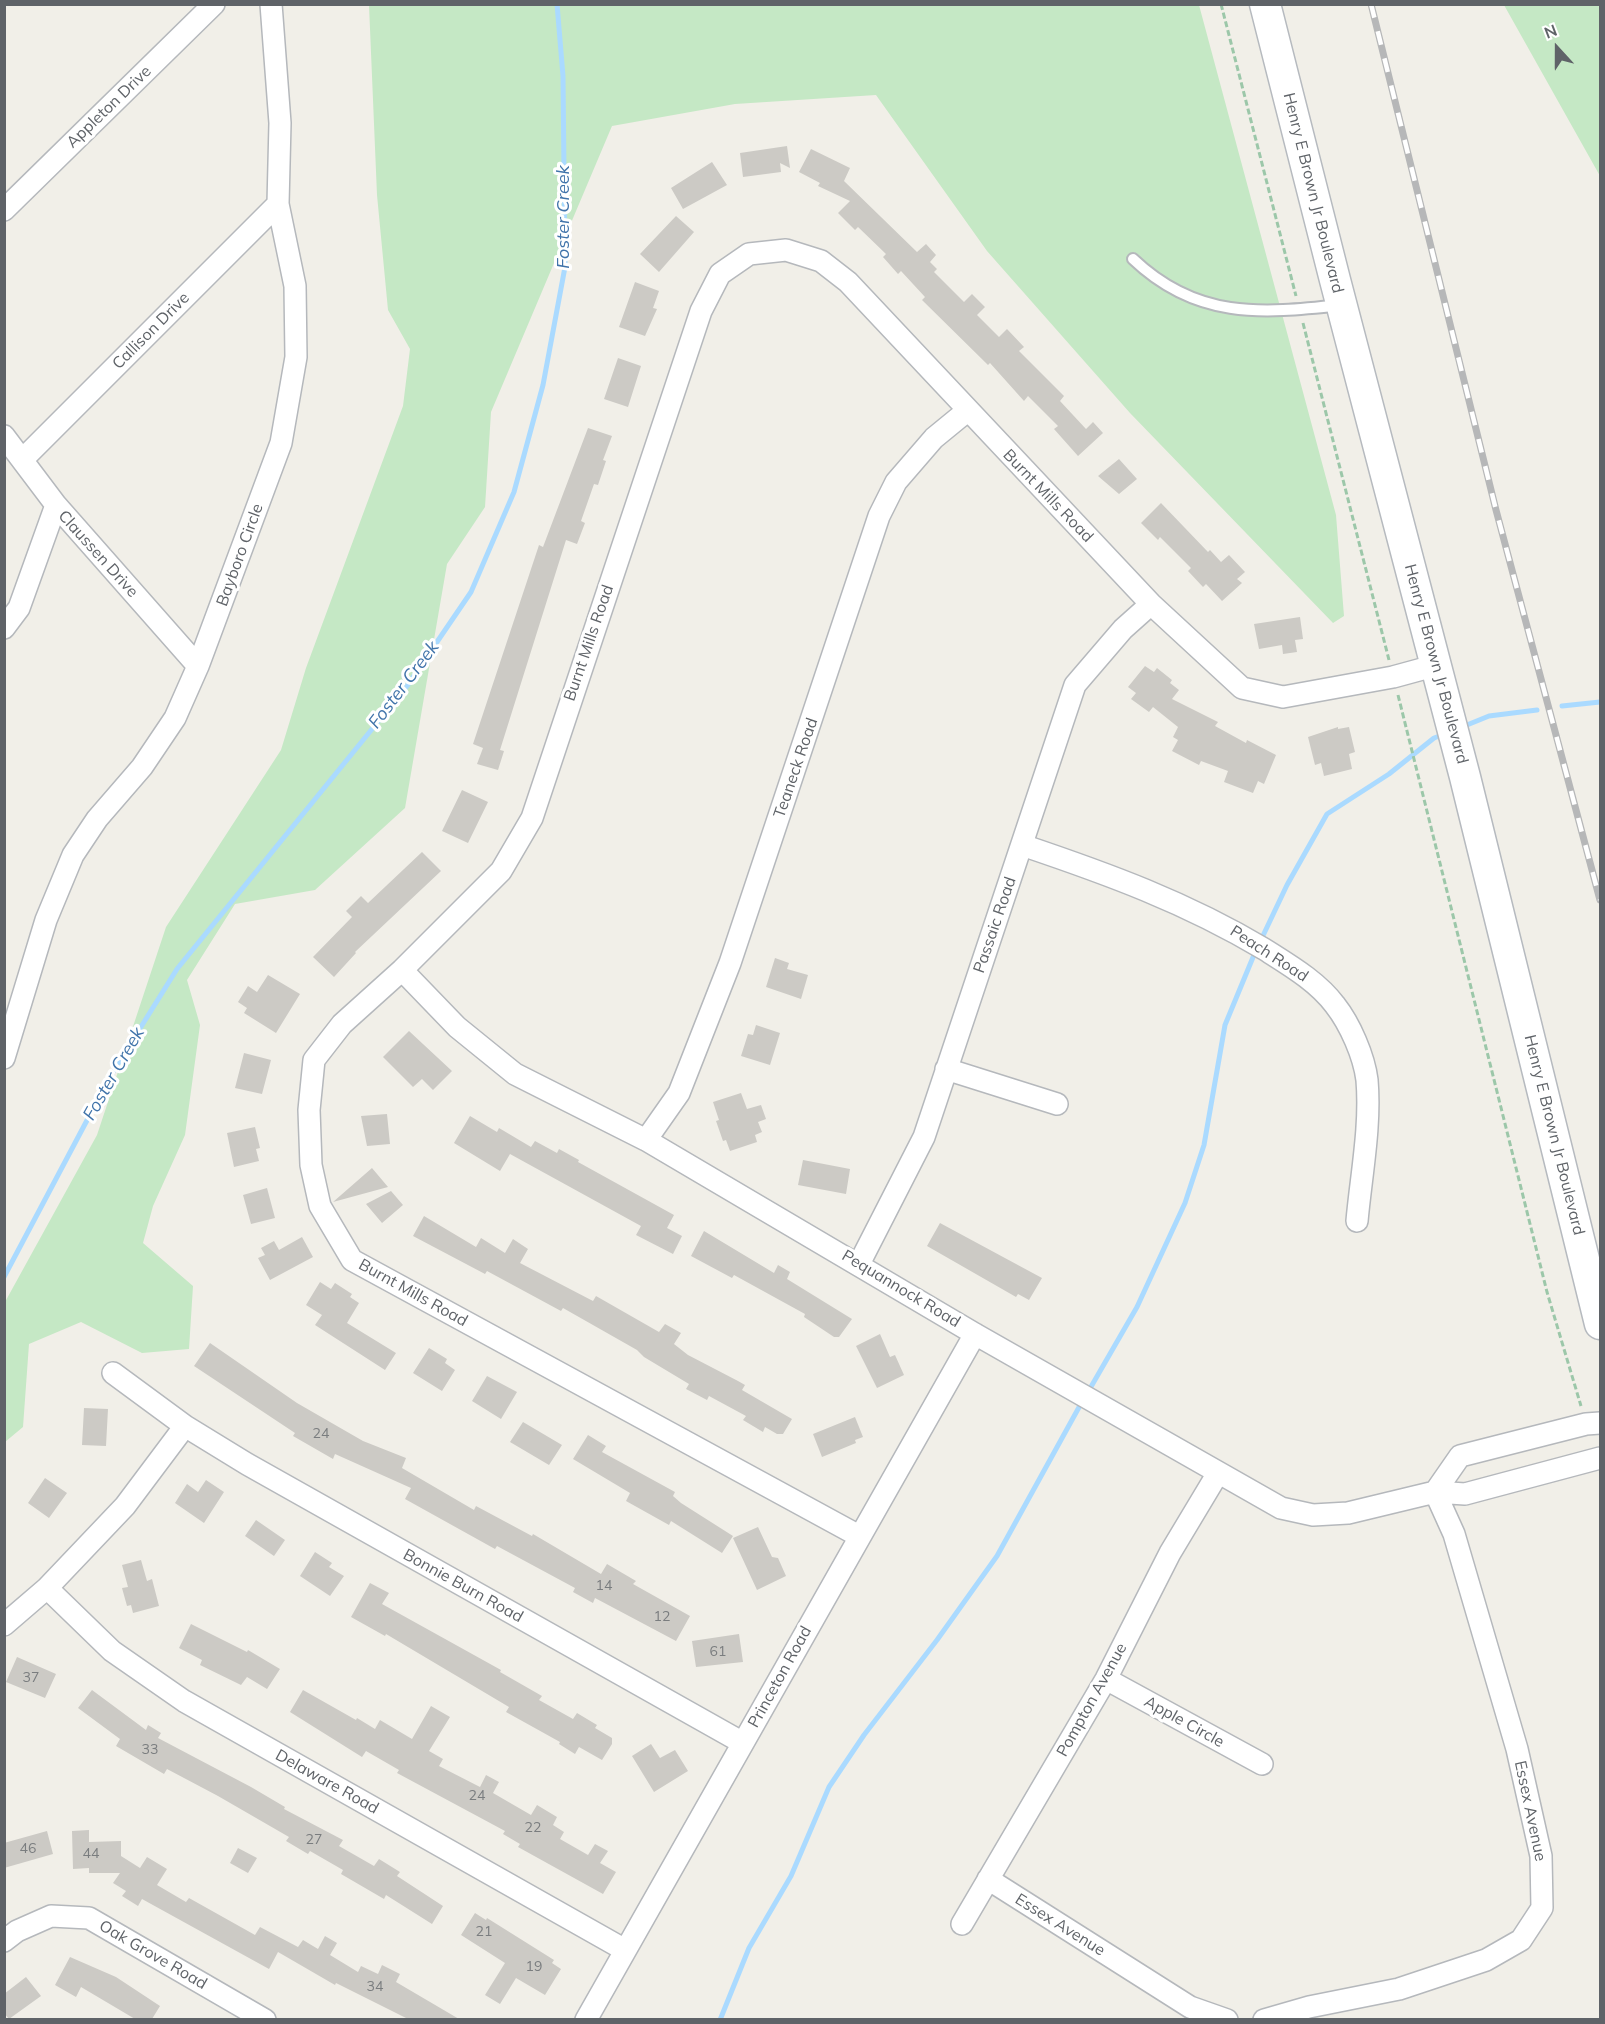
<!DOCTYPE html>
<html>
<head>
<meta charset="utf-8">
<style>
	body { margin:0 }
	#map { position:relative; width:1605px; height:2024px; overflow:hidden; background:#f1efe8; font-family:Mulish,sans-serif }
	canvas { display:block }
	.frame { position:absolute; inset:0; border:6px solid #5f6368; pointer-events:none }
	.north { position:absolute; left:1527px; top:18px; width:60px; height:60px; -webkit-text-stroke:4px #fff; paint-order:stroke; rotate:339deg; font-size:16px; font-weight:700; line-height:24px; text-align:center; color:#5f6368 }
	.north::after { content:''; display:block; margin:auto; width:21px; height:27px; background:#5f6368; clip-path:polygon(50% 0,100% 100%,50% 72%,0 100%) }
</style>
</head>
<body>
<div id="map">
<canvas width="1605" height="2024"></canvas>
<div class="frame"></div>
<div class="north">N</div>
</div>
<script>
const g = document.querySelector('canvas').getContext('2d');
g.lineJoin = 'round';
function paint(path, color) {
  g.fillStyle = color;
  g.fill(path, 'evenodd');
}
function stroke(path, color, width, dash) {
  g.strokeStyle = color;
  g.lineWidth = width;
  g.lineCap = dash ? 'butt' : 'round';
  g.setLineDash(dash || []);
  g.stroke(path);
}
function write(font, color, halo, rows, align = 'center') {
  g.font = font + ' Mulish,sans-serif';
  g.lineWidth = 6;
  g.setLineDash([]);
  g.textBaseline = 'middle';
  g.strokeStyle = halo;
  g.fillStyle = color;
  for (const [text, x, y, turn = 0] of rows) {
    g.save();
    g.translate(x, y);
    g.rotate((+turn || 0) * Math.PI / 180);
    g.textAlign = isNaN(turn) ? turn : align;
    if (halo) g.strokeText(text, 0, 0);
    g.fillText(text, 0, 0);
    g.restore();
  }
}
const green = new Path2D(`
	M369 5H1199L1336 515 1344 616 1333 623 1130 413 987 251 876 95 735 104 612 126 491 412 485 507 447 564 405 808 315 890 235 904 187 980 200 1025 185 1135 153 1206 143 1243 193 1286 189 1349 142 1353 81 1322 29 1344 23 1427 5 1442V1302L97 1135 166 927 281 750 306 668 403 406 410 349 388 310 377 195Z
	M1504 5H1600V176Z`);
const stream = new Path2D(`
	M1562 706 1600 702
	M1462 727 1489 716 1537 710
	M1260 942 1287 885 1327 814 1389 774 1434 738 1445 734
	M4 1277 111 1075 177 969 407 686 471 592 514 492 543 385 565 267 563 76 557 4
	M1088 1392 1137 1307 1185 1203 1204 1145 1225 1025 1256 950
	M720 2020 749 1948 791 1876 829 1787 864 1735 937 1640 997 1556 1083 1400`);
const building = new Path2D(`
	M787 146 790 168 780 163 781 172 743 177 740 153Z
	M811 149 850 168 844 181 917 252 926 244 936 255 930 262 937 269 934 272 964 302 972 294 985 307 977 315 999 337 1007 329 1024 347 1019 351 1064 396 1060 401 1086 429 1093 422 1103 433 1078 456 1054 429 1058 426 1028 396 1024 401 990 363 988 365 922 300 925 297 901 271 898 274 883 257 886 254 858 227 855 230 838 213 850 201 818 186 820 183 799 172Z
	M712 162 727 185 683 209 671 188Z
	M676 216 694 232 659 272 640 254Z
	M635 282 659 291 653 308 657 309 645 336 619 327Z
	M618 358 641 366 628 407 604 399Z
	M588 428 612 436 603 460 606 461 598 485 594 484 581 521 585 523 577 544 566 540 500 750 504 751 498 770 477 764 483 748 473 744 539 545 543 547Z
	M1119 459 1137 479 1119 494 1098 476Z
	M1161 503 1208 552 1210 550 1221 562 1229 555 1245 572 1237 579 1242 583 1222 601 1206 584 1203 587 1188 571 1191 568 1160 537 1158 540 1141 523Z
	M1300 617 1303 639 1295 640 1297 652 1283 654 1282 645 1259 649 1254 624Z
	M1145 666 1154 672 1157 668 1172 680 1170 683 1179 690 1172 699 1218 722 1215 726 1246 743 1247 740 1276 755 1264 784 1258 781 1253 793 1224 782 1228 771 1201 761 1199 765 1172 751 1178 740 1173 737 1178 727 1153 707 1149 712 1131 699 1136 693 1128 687Z
	M1338 727V729L1349 727 1355 752 1349 754 1352 769 1324 776 1321 763 1315 765 1308 737Z
	M462 790 488 802 468 843 442 831Z
	M422 852 441 871 355 952 356 953 334 977 313 957 352 917 346 911 361 896 368 903Z
	M775 958 789 963 787 969 808 975 801 999 766 987Z
	M268 975 300 994 276 1033 244 1013 247 1008 238 1002 248 986 257 992Z
	M756 1025 780 1033 770 1065 741 1056 748 1034 753 1035Z
	M409 1031 452 1071 433 1090 422 1079 413 1087 383 1057Z
	M244 1053 271 1060 262 1094 235 1088Z
	M741 1093 747 1109 761 1105 766 1119 758 1122 762 1132 755 1135 757 1142 730 1151 726 1140 723 1141 716 1121 719 1120 713 1102Z
	M387 1114 390 1144 367 1146 361 1116Z
	M470 1116 497 1132 499 1128 531 1147 535 1141 557 1153 559 1149 579 1160 578 1162 674 1215 667 1228 682 1236 673 1254 636 1235 641 1226 510 1154 500 1171 454 1143Z
	M255 1127 260 1148 256 1149 259 1161 234 1167 227 1133Z
	M803 1160 850 1169 846 1194 798 1185Z
	M372 1168 388 1187 333 1202Z
	M267 1188 275 1218 251 1224 243 1195Z
	M391 1191 403 1205 382 1223 366 1204Z
	M424 1216 476 1247 481 1238 505 1253 513 1239 528 1249 520 1263 593 1301 596 1296 659 1332 665 1324 681 1333 674 1344 688 1355 738 1381 745 1385 742 1390 792 1419 783 1434H777L765 1427 763 1432 743 1420 746 1416 709 1396 707 1400 686 1389 689 1384 644 1357 637 1350 563 1308 561 1311 487 1271 485 1274 413 1236Z
	M940 1223 1042 1278 1029 1300 1018 1294 1016 1297 927 1246Z
	M704 1231 774 1273 778 1265 790 1272 787 1279 852 1319 839 1337H834L804 1317 805 1314 734 1275 732 1278 691 1256Z
	M302 1237 313 1257 270 1280 258 1258 265 1255 261 1248 274 1241 279 1250Z
	M320 1282 331 1289 335 1283 352 1294 350 1297 359 1303 347 1323 396 1353 385 1370 315 1325 322 1315 306 1305Z
	M880 1334 890 1357 895 1355 904 1375 877 1388 856 1346Z
	M210 1343 297 1403 363 1441 406 1458 402 1468 474 1510 476 1506 532 1536 533 1534 601 1574 607 1564 636 1581 633 1584 690 1616 676 1641 595 1598 593 1603 573 1592 575 1588 497 1546 495 1549 405 1499 411 1488 335 1454 333 1459 293 1436 295 1433 194 1366Z
	M429 1348 447 1359 445 1363 455 1370 442 1391 413 1373Z
	M487 1376 517 1392 501 1419 472 1401Z
	M84 1408 108 1409 106 1446 82 1445Z
	M855 1417 863 1437 855 1440 856 1443 822 1457 813 1434Z
	M523 1422 562 1445 549 1465 510 1442Z
	M588 1435 606 1446 602 1452 675 1492 673 1496 681 1503 733 1536 722 1553 671 1521 669 1525 626 1501 630 1493 573 1459Z
	M45 1478 67 1493 49 1518 28 1503Z
	M206 1480 224 1492 204 1523 175 1503 187 1484 198 1492Z
	M256 1520 285 1540 274 1556 245 1536Z
	M758 1527 772 1557 778 1558 786 1576 757 1590 733 1538Z
	M315 1552 332 1563 329 1567 344 1576 330 1596 300 1576Z
	M141 1560 147 1581 152 1579 159 1606 133 1613 131 1605 127 1606 122 1588 128 1587 122 1565Z
	M370 1583 389 1593 382 1604 501 1670 500 1672 542 1696 539 1700 573 1719 577 1713 597 1725 595 1728 612 1738V1744L602 1760 579 1747 575 1754 559 1744 560 1742 506 1712 509 1707 386 1634 385 1636 351 1617Z
	M191 1624 247 1652 248 1650 280 1669 267 1689 247 1677 241 1685 200 1665 202 1660 179 1648Z
	M739 1634 743 1662 696 1667 692 1641Z
	M17 1657 56 1674 45 1698 6 1682Z
	M92 1690 146 1730 148 1725 161 1733 158 1738 251 1787 285 1807 284 1809 343 1840 339 1846 374 1866 379 1859 400 1872 397 1876 443 1906 432 1924 386 1895 384 1899 341 1874 343 1870 310 1851 308 1854 286 1841 289 1837 218 1796 167 1769 164 1774 116 1746 120 1739 78 1708Z
	M303 1690 356 1720 357 1718 375 1729 380 1720 412 1739 431 1706 450 1717 429 1751 443 1759 439 1766 480 1787 486 1775 499 1782 493 1793 531 1815 537 1805 557 1817 553 1825 564 1832 560 1839 588 1855 595 1844 608 1851 600 1863 616 1872 603 1894 518 1847 520 1844 503 1834 505 1831 397 1773 399 1770 366 1751 362 1757 290 1712Z
	M651 1744 660 1758 675 1750 688 1771 654 1792 632 1756Z
	M89 1830V1842L121 1841V1856L140 1868 147 1857 167 1869 157 1885 186 1902 189 1898 255 1935 260 1927 298 1947 303 1940 318 1949 325 1936 337 1943 330 1955 358 1972 361 1966 378 1974 382 1965 400 1974 396 1982 459 2019H408L336 1983 335 1985 278 1952 269 1969 142 1899 138 1906 122 1896 126 1891 113 1883 120 1873H89V1868L73 1869 72 1831Z
	M47 1831 53 1854 4 1868V1843Z
	M238 1848 257 1858 248 1873 230 1863Z
	M475 1913 486 1920 487 1918 554 1960 552 1963 561 1969 545 1995 516 1978 500 2004 485 1995 505 1963 461 1935Z
	M70 1957 116 1977 160 2006 152 2019H135L81 1987 76 1997 55 1985Z
	M26 1977 41 1996 9 2019 4 2013V1994Z`);
const path = new Path2D(`
	M1221 4 1296 296
	M1303 323 1389 660
	M1398 695 1547 1292 1581 1406`);
const service = new Path2D(`
	M1133 259C1196 319 1260 314 1341 305`);
const minor = new Path2D(`
	M4 210 214 4
	M4 436 56 505 198 666
	M23 459 278 204
	M4 628 19 608 56 505
	M1022 845C1108 874 1185 902 1264 949 1289 965 1317 981 1335 1005 1350 1024 1364 1056 1367 1080 1371 1126 1361 1176 1357 1221
	M402 970 457 1027 515 1074 646 1140 975 1334 1281 1508 1313 1515 1348 1513 1435 1492 1465 1494 1600 1458
	M4 1058 46 920 73 855 97 819 142 767 175 718 198 666 281 443 296 357 295 286 278 204 280 123 271 4
	M946 1069 1057 1104
	M646 1140 679 1093 730 963 879 516 896 482 934 438 967 411
	M859 1264 924 1137 1075 685 1123 629 1151 604
	M113 1373 185 1426
	M1435 1492 1460 1456 1586 1424 1600 1423
	M859 1536 352 1260 320 1206 311 1165 309 1110 314 1060 342 1024 402 970 501 871 532 818 701 311 720 274 749 254 786 250 821 261 848 282 1151 604 1242 688 1283 697 1393 677 1437 665
	M47 1588 112 1651 184 1701 625 1950
	M4 1625 47 1588 125 1506 185 1426 247 1464 743 1743
	M1106 1679 1262 1764
	M988 1879 1190 2007 1227 2020
	M962 1924 1106 1679 1170 1553 1218 1473
	M4 1941 17 1931 51 1916 89 1918 265 2020
	M586 2020 975 1334
	M1264 2020 1309 2007 1399 1989 1486 1960 1521 1940 1542 1908 1541 1856 1517 1749 1454 1534 1435 1492`);
const secondary = new Path2D(`
	M1265 4 1335 280 1465 777 1600 1324`);
const rail = new Path2D(`
	M1371 4 1496 510 1600 900`);
const numberNames = [
	["24",321,1434],
	["14",604,1586],
	["12",662,1617],
	["61",718,1652],
	["37",31,1678],
	["33",150,1750],
	["24",477,1796],
	["22",533,1828],
	["27",314,1840],
	["46",28,1849],
	["44",91,1854],
	["21",484,1932],
	["19",534,1967],
	["34",375,1987]
];
const streetNames = [
	["Appleton Drive",109,107,-44],
	["Henry E Brown Jr Boulevard",1313,193,76],
	["Callison Drive",151,331,-45],
	["Burnt Mills Road",1048,496,46],
	["Claussen Drive",98,554,48],
	["Bayboro Circle",240,555,-70],
	["Burnt Mills Road",589,643,-71],
	["Henry E Brown Jr Boulevard",1436,664,75],
	["Teaneck Road",796,768,-71],
	["Passaic Road",995,925,-71],
	["Peach Road",1269,954,33],
	["Henry E Brown Jr Boulevard",1554,1135,76],
	["Pequannock Road",901,1289,31],
	["Burnt Mills Road",413,1293,29],
	["Bonnie Burn Road",463,1586,29],
	["Princeton Road",780,1677,-61],
	["Pompton Avenue",1092,1700,-61],
	["Apple Circle",1184,1722,29],
	["Delaware Road",327,1782,29],
	["Essex Avenue",1530,1811,78],
	["Essex Avenue",1060,1925,32],
	["Oak Grove Road",153,1955,30]
];
const waterNames = [
	["Foster Creek",564,217,-90],
	["Foster Creek",404,685,-53],
	["Foster Creek",114,1074,-60]
];
paint(green, '#c5e8c5');
stroke(stream, '#aadaff', 5);
paint(building, '#cccac5');
stroke(service, '#b5b8bc', 14);
stroke(minor, '#b5b8bc', 24);
stroke(secondary, '#b6babf', 33);
stroke(path, '#9cc7a9', 3, [6, 3]);
stroke(service, '#fff', 10);
stroke(minor, '#fff', 21);
stroke(secondary, '#fff', 30);
stroke(rail, '#b6b7b8', 7);
stroke(rail, '#fff', 4.5, [14]);
write('14px', '#7a7d7f', null, numberNames);
write('16px', '#5f6368', '#fff', streetNames);
write('italic 18px', '#4174aa', '#fff', waterNames);
</script>
</body>
</html>
